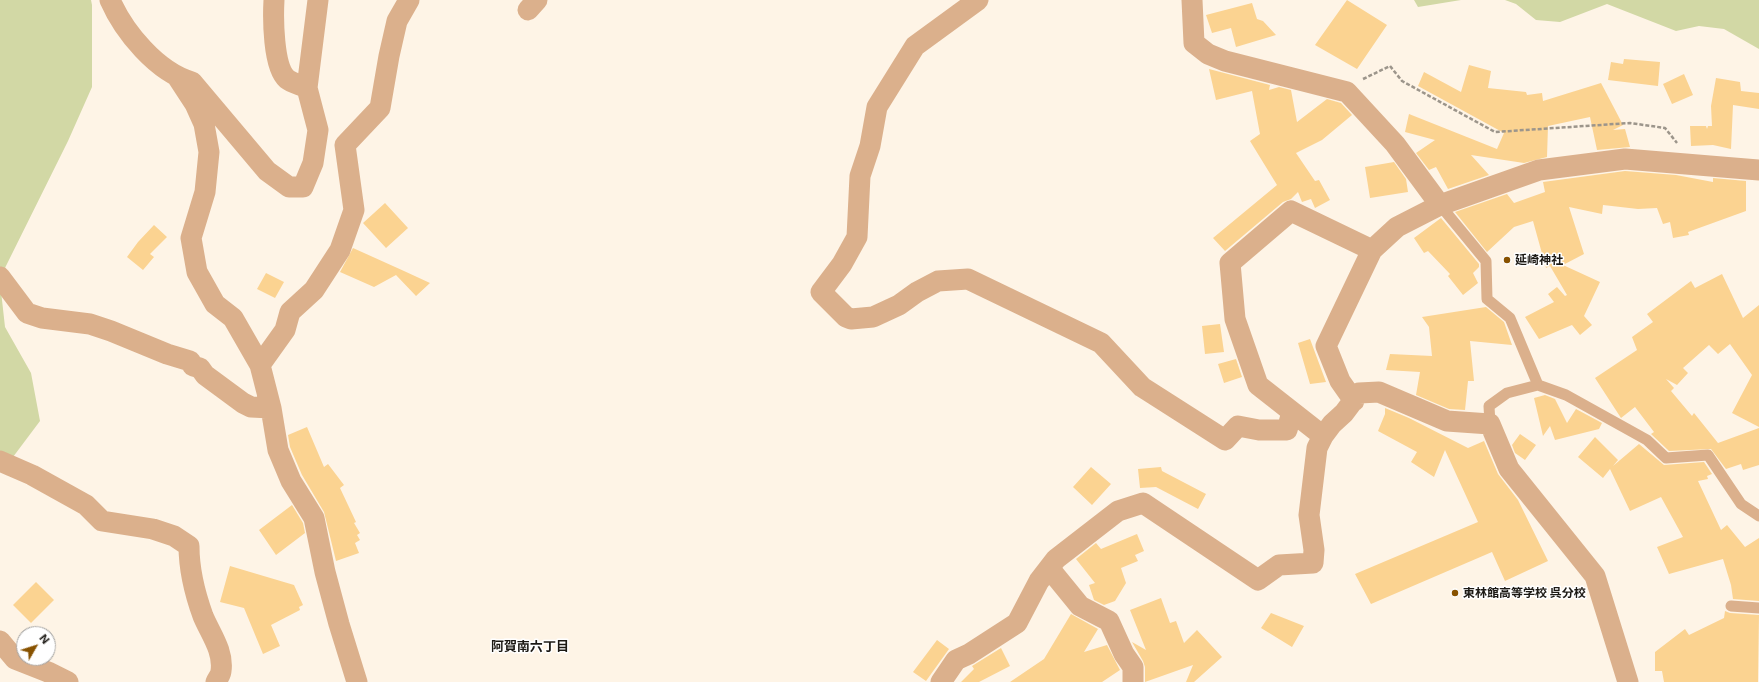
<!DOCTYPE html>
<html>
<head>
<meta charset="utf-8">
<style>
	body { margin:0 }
	#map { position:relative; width:1759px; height:682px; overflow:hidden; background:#fef4e6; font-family:Inter,sans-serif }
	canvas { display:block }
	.north { position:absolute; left:16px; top:626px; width:40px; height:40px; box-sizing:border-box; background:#fff; border:1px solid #a4a3a1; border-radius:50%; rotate:51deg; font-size:11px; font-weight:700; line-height:16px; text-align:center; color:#1c1914 }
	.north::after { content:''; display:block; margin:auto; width:14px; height:18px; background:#885200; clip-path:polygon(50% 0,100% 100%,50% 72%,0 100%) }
</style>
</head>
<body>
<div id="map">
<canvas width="1759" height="682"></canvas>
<div class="north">N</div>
</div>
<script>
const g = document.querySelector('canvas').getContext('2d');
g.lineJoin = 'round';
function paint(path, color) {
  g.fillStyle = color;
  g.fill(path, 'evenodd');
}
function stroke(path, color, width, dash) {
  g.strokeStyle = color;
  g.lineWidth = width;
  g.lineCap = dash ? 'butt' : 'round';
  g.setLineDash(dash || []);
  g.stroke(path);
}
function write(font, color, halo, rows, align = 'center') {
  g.font = font + ' Inter,"Noto Sans JP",sans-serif';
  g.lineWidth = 3;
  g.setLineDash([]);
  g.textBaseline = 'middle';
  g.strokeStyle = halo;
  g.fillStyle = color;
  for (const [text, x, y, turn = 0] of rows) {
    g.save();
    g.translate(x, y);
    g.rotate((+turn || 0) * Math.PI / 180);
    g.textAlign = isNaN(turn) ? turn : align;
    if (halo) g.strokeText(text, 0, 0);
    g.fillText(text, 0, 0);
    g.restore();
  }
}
const green = new Path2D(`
	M0 0H91L92 5V87L68 141 0 278Z
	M1414 0H1461L1418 7Z
	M1505 0H1759V49L1724 29 1699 26 1676 31 1607 4 1560 22 1536 20 1516 4Z
	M0 282 5 327 31 373 40 421 10 461 0 460Z`);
const building = new Path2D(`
	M1347 0 1387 25 1357 69 1315 45Z
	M1252 3 1257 19 1263 21 1276 35 1236 47 1231 28 1212 33 1206 15Z
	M1624 59 1660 62 1658 86 1608 80 1611 62 1623 64Z
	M1469 65 1491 71 1488 88 1526 92 1527 95 1542 93 1543 101 1601 83 1623 125 1613 130 1625 129 1630 147 1597 150 1590 117 1548 126 1547 157 1524 163 1471 155 1489 175 1448 189 1436 167 1429 170 1416 153 1435 140 1405 132 1409 114 1497 149 1504 133 1418 86 1424 72 1461 92Z
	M1209 69 1270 85 1269 90 1279 87 1291 90 1297 122 1327 99 1341 103 1352 115 1322 140 1296 153 1315 181 1319 180 1330 200 1315 208 1311 199 1302 202 1298 192 1291 199 1283 202 1225 251 1213 238 1277 185 1250 141 1260 134 1252 91 1216 100Z
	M1684 74 1693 95 1672 104 1663 84Z
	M1716 78 1740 82 1741 91 1759 93V109L1733 105 1731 149 1713 145 1691 146 1690 126H1706L1707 129 1708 126H1712L1711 106Z
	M1394 162 1406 179 1408 192 1370 198 1365 167Z
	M1625 171 1676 175 1713 182V178L1746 181V211L1688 232 1689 235 1673 238 1670 222 1663 224 1657 208 1638 209 1603 205 1602 214 1569 207 1584 254 1563 265 1600 282 1584 316 1592 325 1580 335 1572 325 1539 339 1525 317 1554 302 1548 294 1557 287 1565 296 1567 295 1550 266 1546 268 1533 221 1514 227 1487 252 1455 212 1507 194 1514 203 1545 192 1543 182Z
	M385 203 408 228 386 248 363 223Z
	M1441 218 1479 264V267L1473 273 1478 283 1463 295 1448 276 1450 274 1428 251 1424 253 1414 238Z
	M154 225 167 237 150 254 154 257 143 270 127 257 138 242Z
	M353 248 404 271 430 283 416 296 396 275 374 287 340 272Z
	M266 273 284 282 275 298 257 289Z
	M1722 274 1743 318 1759 305V427L1732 413 1752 375 1730 344 1718 354 1709 345 1683 368 1688 373 1677 385 1666 379 1674 388 1671 391 1692 416 1694 413 1718 443 1759 428V465L1743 470 1741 464 1726 469 1711 449 1669 451 1651 434 1654 432 1635 407 1621 418 1595 378 1637 350 1632 337 1653 322 1647 314 1691 281 1695 288Z
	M1486 307 1504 322 1512 345 1470 341 1474 381H1468L1465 410 1449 409 1416 395 1420 372 1386 370 1390 354 1432 356 1429 327 1422 317Z
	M1220 324 1224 352 1205 354 1202 326Z
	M1310 339 1326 382 1310 384 1298 343Z
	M1236 359 1242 377 1224 383 1218 364Z
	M1545 395 1555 399 1567 423 1576 409 1602 423 1599 429 1555 440 1550 426 1543 436 1534 398Z
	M1385 408 1409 418 1468 448 1484 441 1498 474 1518 500 1548 561 1505 581 1492 552 1371 604 1355 574 1478 522 1445 450 1434 477 1411 462 1417 452 1378 431 1385 414Z
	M307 427 324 467 328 464 344 485 340 488 356 522 354 523 360 533 357 535 360 540 355 543 359 553 336 561 324 512 302 475 290 447 288 435Z
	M1520 434 1536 445 1525 460 1515 453 1512 445Z
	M1595 437 1618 460 1613 466 1639 444 1664 465 1704 462 1712 474 1707 476 1708 479 1698 481 1721 530 1727 525 1745 547 1759 538V601L1733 599 1731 585 1723 559 1669 574 1657 547 1683 537 1661 497 1630 511 1610 469 1603 478 1578 457Z
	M1091 467 1111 484 1092 505 1073 487Z
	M1161 467 1162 471 1206 494 1198 509 1156 487 1140 488 1138 469Z
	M292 505 303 523 305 533 276 555 259 530Z
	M1137 534 1144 551 1135 555 1138 561 1121 568 1126 583 1115 601 1104 605 1094 600 1089 585 1095 583 1076 559 1096 543 1101 549Z
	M230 566 294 585 303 605 299 607 300 610 271 625 280 646 263 654 244 608 220 602Z
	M36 582 54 600 31 623 13 605Z
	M1161 598 1170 623 1176 621 1184 643 1197 630 1222 657 1194 682H1186L1193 665 1145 682V667L1143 661 1132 642 1146 650 1130 610Z
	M1725 611 1730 613 1759 615 1758 682H1664L1662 671H1655V652L1685 629 1689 635 1724 618Z
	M1271 613 1304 626 1292 647 1261 628Z
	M1071 614 1098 629 1084 652 1107 645 1120 670 1102 682H1010L1044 659Z
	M937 640 949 649 926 681 913 672Z
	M1001 648 1010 666 979 682H961L974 669 972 666Z`);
const path = new Path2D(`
	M1363 79 1390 66 1402 81 1495 132 1630 123 1665 128 1677 143`);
const service = new Path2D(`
	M1440 205 1486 261 1487 299 1510 318 1538 385
	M1490 424 1489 406 1507 393 1538 385 1566 395 1647 440 1666 458 1708 455 1741 504 1759 516
	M1731 606 1759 608`);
const minor = new Path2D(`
	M110 0C124 32 157 72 192 82L267 171 289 187H303L313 163 318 130 307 88 318 0
	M274 0C273 18 273 67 287 79 292 83 301 85 307 88
	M978 0 915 46 877 107 870 146 860 176 857 237 842 264 821 292 846 317 851 319 873 317 899 305 917 292 938 281 968 279 1101 343 1142 387 1225 440 1238 426 1259 430H1287L1292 412
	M1192 0 1194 43 1208 54 1225 61 1347 92 1395 144 1440 205
	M528 10 537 0
	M178 78 195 104 204 124 209 152 205 192 191 238 197 272 215 304 233 318 260 365 271 408 278 450 291 481 314 518 325 572 339 624 357 682
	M0 277 27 313 42 318 90 324 111 331 167 354 190 361 193 366 200 368 205 375 243 403 251 407 271 408
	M260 365 285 330 290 312 314 290 340 250 354 210 345 145 380 108 389 56 397 21 409 0
	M1354 401 1340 381 1326 346 1372 250 1397 227 1440 205 1539 170 1625 159 1759 170
	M1323 436 1258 385 1235 319 1230 263 1291 211 1372 250
	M0 461 32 475 86 505 102 521 153 529 174 536 189 546C189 570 195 594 203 616 210 633 224 651 221 671 221 675 217 679 216 682
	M1049 568 1080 606 1109 621 1124 654 1133 667V682
	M0 641 15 659 48 672 68 682
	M941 682 956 660 969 654 1017 623 1039 581 1056 559 1118 511 1143 503 1258 580 1279 565 1313 563 1314 550 1309 515 1317 448 1323 436 1332 424 1344 413 1359 393 1379 392 1447 421 1490 424 1509 469 1595 576 1628 682`);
const markers = [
	[1507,260,4,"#885200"],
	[1455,593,4,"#885200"]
];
const poiNames = [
	["延崎神社",1515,260],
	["東林館高等学校 呉分校",1463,593]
];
const neighbourhoodNames = [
	["阿賀南六丁目",530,647]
];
paint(green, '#d2d8a5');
paint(building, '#fbd391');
stroke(path, '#9c958b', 2.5, [4, 2]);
stroke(service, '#dbb08c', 11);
stroke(minor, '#dbb08c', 21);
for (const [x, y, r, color] of markers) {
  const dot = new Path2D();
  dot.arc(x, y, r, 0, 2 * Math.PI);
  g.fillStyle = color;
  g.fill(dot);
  stroke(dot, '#fff', 1.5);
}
write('bold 12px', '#1c1914', '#fff', poiNames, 'left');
write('bold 13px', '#1c1914', '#fff', neighbourhoodNames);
</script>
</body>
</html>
